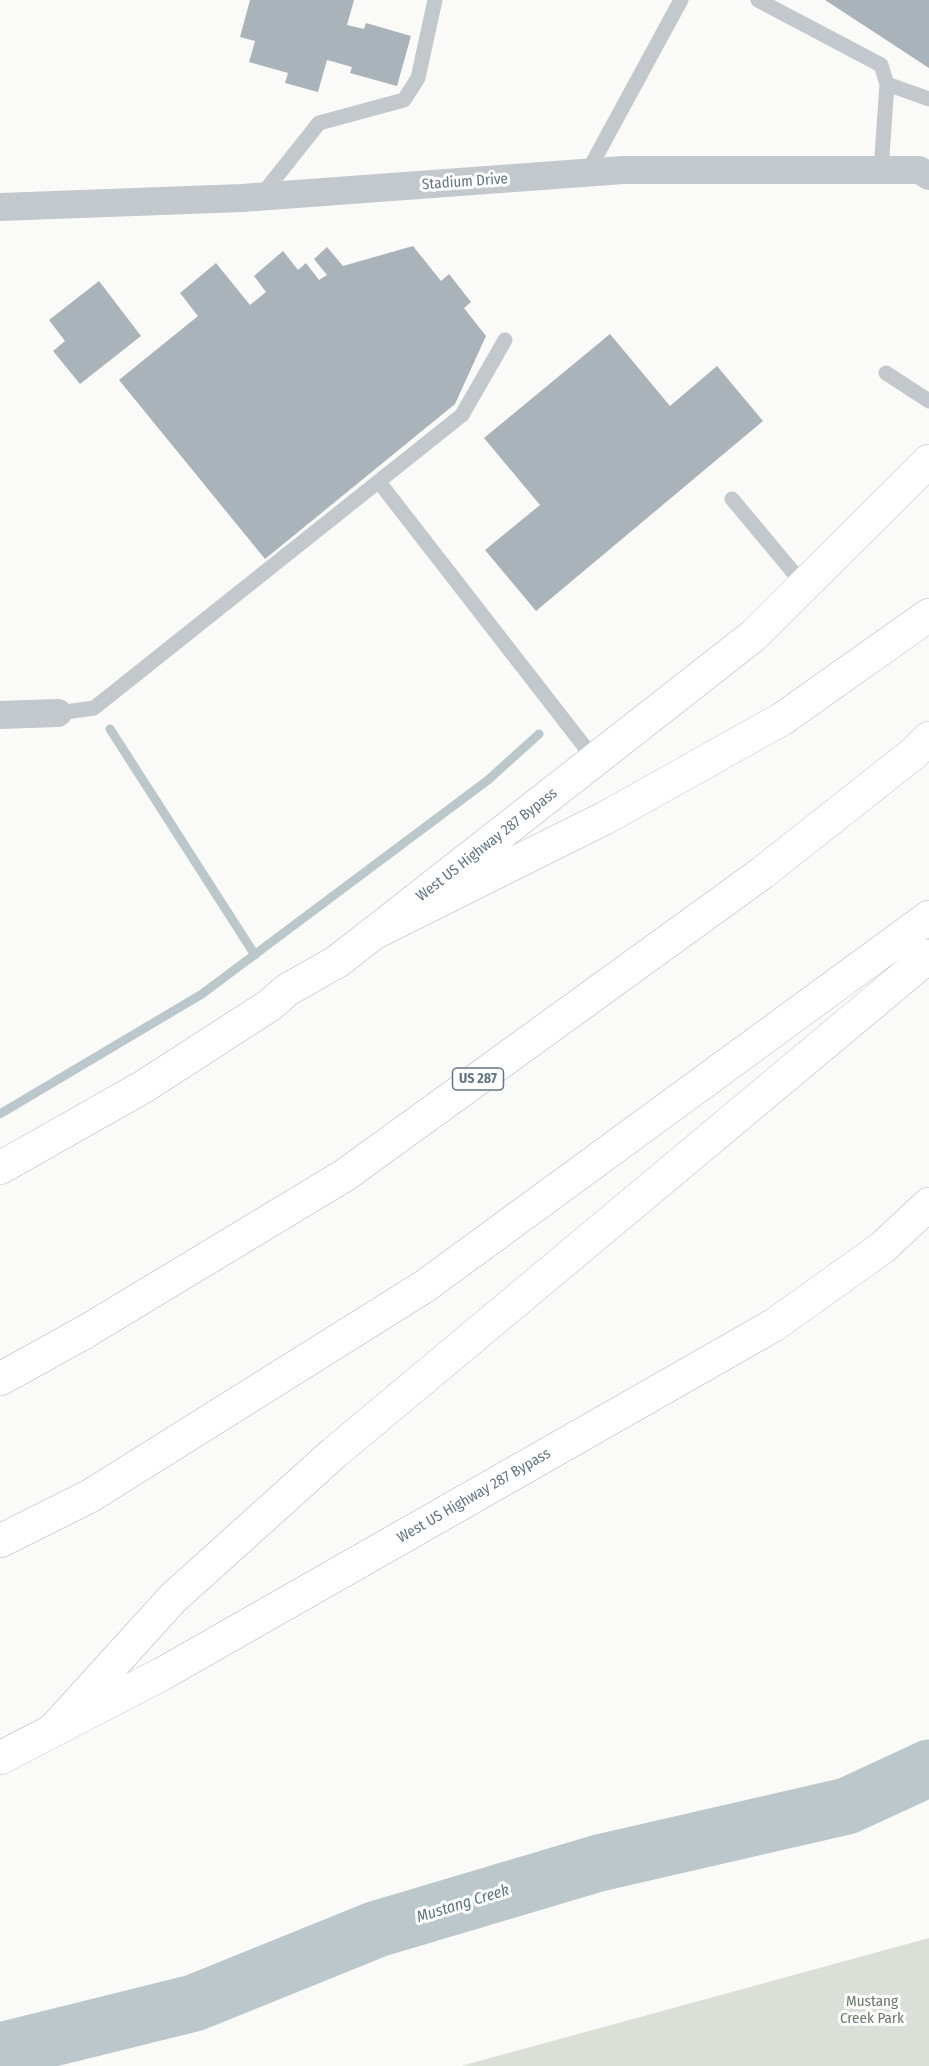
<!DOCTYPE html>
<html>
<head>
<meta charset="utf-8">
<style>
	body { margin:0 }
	canvas { display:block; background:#fafaf8 }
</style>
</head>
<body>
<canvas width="929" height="2066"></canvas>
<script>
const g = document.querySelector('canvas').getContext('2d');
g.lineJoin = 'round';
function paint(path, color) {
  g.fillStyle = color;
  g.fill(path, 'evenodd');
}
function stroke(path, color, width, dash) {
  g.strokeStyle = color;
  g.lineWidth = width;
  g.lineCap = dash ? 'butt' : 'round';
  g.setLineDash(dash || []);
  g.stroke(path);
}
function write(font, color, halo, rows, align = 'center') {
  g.font = font + ' "Fira Sans Condensed",sans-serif';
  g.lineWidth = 6;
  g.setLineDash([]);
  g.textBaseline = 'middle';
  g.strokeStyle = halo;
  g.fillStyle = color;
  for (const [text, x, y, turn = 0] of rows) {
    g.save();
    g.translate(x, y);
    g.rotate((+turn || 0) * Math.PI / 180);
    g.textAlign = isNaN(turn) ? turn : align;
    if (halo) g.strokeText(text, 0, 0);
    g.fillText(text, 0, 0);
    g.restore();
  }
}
const green = new Path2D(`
	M929 1938V2066H461Z`);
const stream = new Path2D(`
	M110 729 255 955
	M0 1114 202 994 488 780 539 734`);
const river = new Path2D(`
	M0 2051 194 2003 377 1929 599 1863 847 1806 929 1768`);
const building = new Path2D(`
	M250 0H354L347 25 364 29 366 23 411 36 397 86 350 73 352 67 327 60 318 92 285 83 288 73 249 62 255 41 240 37Z
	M825 0H929V68Z
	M413 246 441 281 449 274 471 302 464 308 486 336 455 404 265 559 119 380 198 316 180 293 216 263 250 305 266 292 254 276 283 251 298 270 306 263 319 280 327 275 314 259 327 247 343 266Z
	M99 281 141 336 80 384 53 351 65 341 49 320Z
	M610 334 670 406 717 366 763 421 536 611 485 550 540 505 484 438Z`);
const service = new Path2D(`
	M758 0 881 65 887 84 881 170
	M887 84 929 99
	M587 173 681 0
	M261 196 319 123 404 100 418 78 435 0
	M886 373 929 401
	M379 482 595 760
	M732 499 804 585
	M58 713 94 708 462 415 505 340`);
const minor = new Path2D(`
	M0 207 242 198 623 170H919L929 176
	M0 715 58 713`);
const secondary = new Path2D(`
	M0 1168 143 1087 270 1005 287 990 338 961 753 636 929 461
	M0 1758 162 1674 774 1325 882 1248 929 1204`);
const motorway = new Path2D(`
	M374 933 605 818 782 719 929 615
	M0 1379 85 1332 345 1175 762 873 914 753 929 738
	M0 1541 90 1496 425 1286 929 917
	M55 1728 173 1598 334 1453 929 956`);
const shields = [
	[478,1079,51]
];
const shieldNames = [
	["US 287",478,1079]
];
const streetNames = [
	["Stadium Drive",465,182,-4],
	["West US Highway 287 Bypass",487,845,-38],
	["West US Highway 287 Bypass",474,1496,-30]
];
const parkNames = [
	["Mustang",872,2002],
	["Creek Park",872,2019]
];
const waterNames = [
	["Mustang Creek",463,1904,-17]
];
paint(green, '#dadfd7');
stroke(stream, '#bbc7cb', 9);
stroke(river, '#bbc7cb', 57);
paint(building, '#aab3b9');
stroke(secondary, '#b3babf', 34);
stroke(motorway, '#b4b9bd', 34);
stroke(service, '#c3c8cc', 15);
stroke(minor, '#c3c8cc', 28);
stroke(secondary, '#fff', 33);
stroke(motorway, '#fff', 33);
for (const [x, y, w] of shields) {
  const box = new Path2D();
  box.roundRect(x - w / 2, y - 11, w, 22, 4.5);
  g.fillStyle = '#fff';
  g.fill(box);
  stroke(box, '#657683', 1.5);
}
write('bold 14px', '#657683', null, shieldNames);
write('15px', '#657683', '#fff', streetNames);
write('15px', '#687a64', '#fff', parkNames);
write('italic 16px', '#60757c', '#fff', waterNames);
</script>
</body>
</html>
